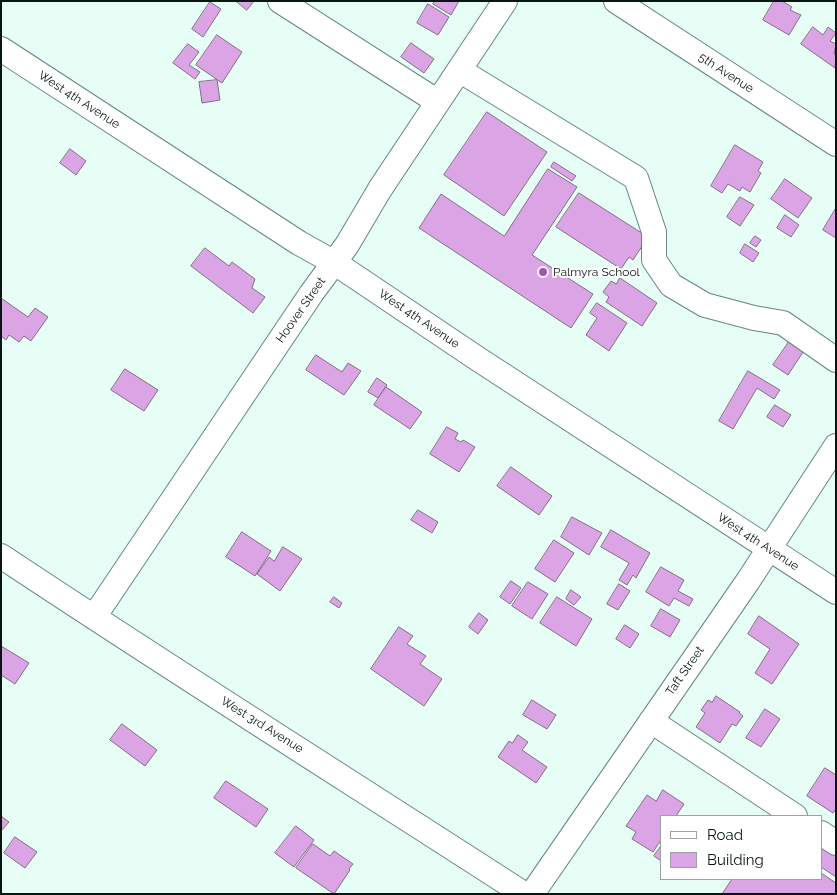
<!DOCTYPE html>
<html>
<head>
<meta charset="utf-8">
<style>
	body { margin:0 }
	#map { position:relative; width:837px; height:895px; overflow:hidden; background:#e7fef6; font-family:Raleway,sans-serif }
	canvas { display:block }
	.frame { position:absolute; inset:0; border:2px solid #081612; pointer-events:none }
	.legend { position:absolute; left:660px; top:815px; width:162px; height:65px; box-sizing:border-box; background:#fff; border:1px solid #9ca2a0; margin:0; padding:6px 9px; list-style:none; font-size:15px; color:#081612 }
	.legend li { display:flex; align-items:center; gap:10px; height:25px }
	.legend b { width:25px; border:1px solid #9ca2a0 }
</style>
</head>
<body>
<div id="map">
<canvas width="837" height="895"></canvas>
<div class="frame"></div>
<ul class="legend">
<li><b style="height:6px;background:#fff"></b>Road</li>
<li><b style="height:14px;background:#dba5e5"></b>Building</li>
</ul>
</div>
<script>
const g = document.querySelector('canvas').getContext('2d');
g.lineJoin = 'round';
function paint(path, color) {
  g.fillStyle = color;
  g.fill(path, 'evenodd');
}
function stroke(path, color, width, dash) {
  g.strokeStyle = color;
  g.lineWidth = width;
  g.lineCap = dash ? 'butt' : 'round';
  g.setLineDash(dash || []);
  g.stroke(path);
}
function write(font, color, halo, rows, align = 'center') {
  g.font = font + ' Raleway,sans-serif';
  g.lineWidth = 4;
  g.setLineDash([]);
  g.textBaseline = 'middle';
  g.strokeStyle = halo;
  g.fillStyle = color;
  for (const [text, x, y, turn = 0] of rows) {
    g.save();
    g.translate(x, y);
    g.rotate((+turn || 0) * Math.PI / 180);
    g.textAlign = isNaN(turn) ? turn : align;
    if (halo) g.strokeText(text, 0, 0);
    g.fillText(text, 0, 0);
    g.restore();
  }
}
const building = new Path2D(`
	M236 1H254L247 10Z
	M435 1H459L451 15 433 4Z
	M774 1H782L792 7 790 10 801 15 789 35 763 20Z
	M210 2 221 9 203 37 192 29Z
	M428 4 449 17 438 35 417 23Z
	M813 27 823 35 828 27 836 33 830 41 836 44 834 54 836 55 835 68 801 44Z
	M217 35 242 52 222 83 196 65Z
	M411 43 434 59 424 73 401 57Z
	M188 44 199 52 189 65 200 72 195 79 173 63Z
	M217 80 220 100 202 103 199 82Z
	M487 112 547 152 504 216 444 175Z
	M735 145 763 162 758 171 761 173 750 192 742 187 740 191 728 184 722 193 711 186Z
	M70 149 86 161 76 175 60 163Z
	M554 162 576 176 572 181 551 167Z
	M548 169 577 187 532 255 593 294 571 328 419 228 441 194 504 236Z
	M785 179 812 198 798 218 771 199Z
	M579 193 648 237 633 260 629 257 621 269 556 227Z
	M740 197 754 205 740 226 727 217Z
	M836 208V238L823 230Z
	M785 215 799 225 791 237 777 228Z
	M755 236 761 240 756 247 750 243Z
	M745 244 759 253 753 262 740 253Z
	M205 248 229 266 232 262 255 279 252 288 265 297 253 313 191 266Z
	M620 278 657 303 642 326 606 302 609 297 603 292 611 281 616 284Z
	M1 298 28 317 35 308 48 317 31 341 24 336 19 342 9 335 6 340 1 336Z
	M597 303 627 323 609 351 586 335 597 318 590 313Z
	M793 336 807 346 788 375 773 365Z
	M316 355 342 372 348 363 361 371 344 395 306 370Z
	M125 369 158 390 144 411 111 390Z
	M748 371 780 390 774 399 757 388 733 429 719 421Z
	M377 378 387 385 378 398 368 392Z
	M386 387 422 412 410 429 374 405Z
	M775 405 791 415 783 427 767 417Z
	M447 427 458 433 455 439 461 442 463 440 475 447 459 472 430 454Z
	M511 467 552 496 539 515 497 486Z
	M418 510 438 522 432 533 411 520Z
	M572 517 602 533 589 555 561 537Z
	M611 530 650 553 636 578 633 575 627 585 619 580 629 563 601 547Z
	M242 532 271 551 255 576 226 557Z
	M554 540 574 553 555 582 535 569Z
	M283 547 302 559 280 591 257 574 269 557 274 561Z
	M661 567 684 580 678 591 693 599 689 606 674 598 669 606 646 592Z
	M511 581 521 588 510 604 500 597Z
	M528 582 548 594 532 619 512 606Z
	M619 584 630 591 618 610 607 604Z
	M571 590 581 597 574 605 566 599Z
	M334 597 342 603 339 608 330 602Z
	M557 597 592 619 576 646 540 623Z
	M661 609 680 620 670 637 651 626Z
	M479 613 488 620 478 634 469 627Z
	M759 616 799 644 772 684 755 673 770 649 748 634Z
	M625 625 639 634 630 648 616 639Z
	M399 627 413 636 407 644 426 656 420 664 442 679 424 706 371 669Z
	M1 646 29 663 15 684 1 675Z
	M716 696 740 712 739 713 743 716 736 726 732 724 720 743 696 727 705 713 701 710 708 700 712 702Z
	M532 700 556 715 547 729 523 715Z
	M765 709 780 719 761 747 746 738Z
	M122 724 157 750 145 766 110 740Z
	M518 735 528 742 522 750 547 767 536 783 498 757 509 741 512 743Z
	M825 768 836 775V809L833 813 807 796Z
	M226 781 268 809 256 827 214 798Z
	M663 790 684 804 676 816H661V840L653 852 632 839 636 832 626 826 647 795 656 801Z
	M1 816 9 822 1 831Z
	M296 826 314 840 294 867 275 853Z
	M821 835 836 845V877L821 867Z
	M15 837 37 852 25 868 4 853Z
	M313 844 330 856 334 851 353 864 349 869 350 870 334 894 296 868Z
	M661 846V861L654 856Z
	M821 873 836 883V894H722L732 879H821Z`);
const minor = new Path2D(`
	M280 1 438 102
	M616 1 836 144
	M1 49 299 243 335 263 478 359 836 592
	M459 70 636 178 654 232V260L671 285 705 305 754 318 783 323 836 360
	M1 556C174 671 349 781 524 894
	M94 617 311 294 347 245 380 189 505 1
	M651 721 795 816
	M821 833 836 843
	M532 894 748 581 836 446`);
const markers = [
	[543,272,5,"#a94fba"]
];
const streetNames = [
	["5th Avenue",726,73,33],
	["West 4th Avenue",79,100,33],
	["Hoover Street",301,310,-55],
	["West 4th Avenue",419,319,34],
	["West 4th Avenue",758,542,33],
	["Taft Street",685,671,-55],
	["West 3rd Avenue",262,725,32]
];
const poiNames = [
	["Palmyra School",553,272]
];
paint(building, '#dba5e5');
stroke(building, '#826e86', 1);
stroke(minor, '#63877c', 26);
stroke(minor, '#fff', 24);
for (const [x, y, r, color] of markers) {
  const dot = new Path2D();
  dot.arc(x, y, r, 0, 2 * Math.PI);
  g.fillStyle = color;
  g.fill(dot);
  stroke(dot, '#fff', 2);
}
write('12px', '#081612', '#fff', streetNames);
write('12px', '#081612', '#fff', poiNames, 'left');
</script>
</body>
</html>
